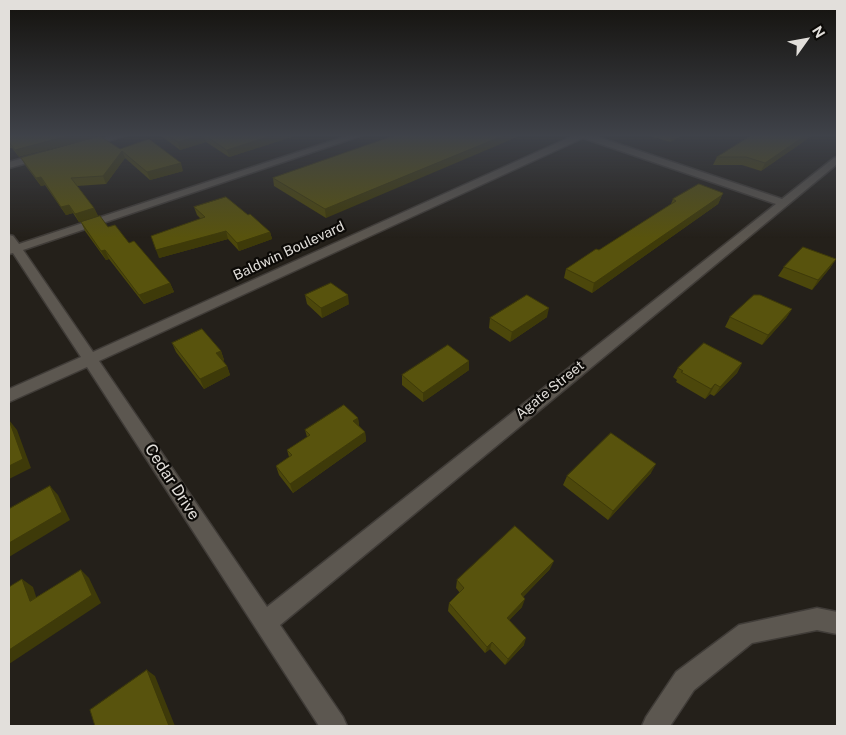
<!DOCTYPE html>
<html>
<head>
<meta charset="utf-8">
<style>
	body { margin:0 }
	#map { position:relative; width:846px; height:735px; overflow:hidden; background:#24201a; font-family:"Public Sans",sans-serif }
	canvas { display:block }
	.frame { position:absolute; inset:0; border:10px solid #e2dfdb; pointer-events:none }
	.north { position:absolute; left:781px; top:15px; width:50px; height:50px; -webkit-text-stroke:4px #0c0a07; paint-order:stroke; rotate:58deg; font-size:14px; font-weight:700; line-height:20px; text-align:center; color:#e2dfdb }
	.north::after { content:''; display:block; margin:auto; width:18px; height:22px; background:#e2dfdb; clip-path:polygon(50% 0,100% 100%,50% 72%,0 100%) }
</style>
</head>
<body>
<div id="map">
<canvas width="846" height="735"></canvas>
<div class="frame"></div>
<div class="north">N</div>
</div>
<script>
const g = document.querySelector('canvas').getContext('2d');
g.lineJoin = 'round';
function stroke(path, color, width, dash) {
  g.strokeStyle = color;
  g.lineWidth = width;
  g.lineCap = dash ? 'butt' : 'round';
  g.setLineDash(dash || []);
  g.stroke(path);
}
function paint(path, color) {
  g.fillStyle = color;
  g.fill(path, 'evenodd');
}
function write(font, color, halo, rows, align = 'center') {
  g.font = font + ' "Public Sans",sans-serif';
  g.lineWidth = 4.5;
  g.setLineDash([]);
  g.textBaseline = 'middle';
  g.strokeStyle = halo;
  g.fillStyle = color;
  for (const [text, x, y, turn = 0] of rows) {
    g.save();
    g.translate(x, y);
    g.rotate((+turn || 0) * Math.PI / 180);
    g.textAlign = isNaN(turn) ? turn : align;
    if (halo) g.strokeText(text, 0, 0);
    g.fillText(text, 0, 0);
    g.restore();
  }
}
const street = new Path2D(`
	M113 135H127L86 148 82 145Z
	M350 135H363L23 250 93 352 575 135H592L782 199 834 158 837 157V164L280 625 343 717 347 726H319L87 367 9 402V389L81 357 13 253 9 254V235L13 236 19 244ZM583 138 776 204 267 607 99 361Z
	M42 153 46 156 45 158 9 168V162Z
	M817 608 837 612V634L817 630 752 643 694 690 670 726H642L646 717 676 672 739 625Z`);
const wall = new Path2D(`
	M9 135 19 157 12 148H9Z
	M160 135H298L229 157 206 142 180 150Z
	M396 135 326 218 274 186 273 178Z
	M646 135H683L670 142Z
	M813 135 761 171 742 165H713L717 157Z
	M120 149 183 171 150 180 125 158 106 184 77 186 94 208 98 216 79 222 73 213 66 215 45 185 41 186 25 165 21 158Z
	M723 193 718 204 592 293 564 278 566 269 599 250 671 204 673 199Z
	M194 207 248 215 270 232 272 239 239 251 228 239 159 258 201 219 197 215Z
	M81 222 108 227 129 243 170 283 174 292 144 304 109 259 106 260 85 231Z
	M836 259 830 268 812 290 778 276 784 267Z
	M305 295 349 304 322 318 307 304Z
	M792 309 786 318 762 345 725 327 730 317Z
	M547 317 510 342 489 328 490 318Z
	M172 343 221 351 224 360 223 361 227 366 230 375 204 389 176 352Z
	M742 363 737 373 714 396 710 394 705 399 676 382 677 380 673 377 678 368Z
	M469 370 423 402 402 385V375Z
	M358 418 359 426 365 432 366 441 293 493 279 475 276 466 289 457 287 450 307 437 305 430Z
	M651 473 608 520 563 485 567 476Z
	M550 569 523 597 522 607 509 620 524 645 505 665 490 649 485 653 448 611 449 603 460 593 456 588 457 580Z`);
const shadedWall = new Path2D(`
	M71 135H94L95 138 19 157 15 150Z
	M201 135H204L206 142 180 150 178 142Z
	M273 135H298L229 157 227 150Z
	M505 135H522L326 218 325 209Z
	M672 135H683L670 142Z
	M806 135H813L761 171 765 163Z
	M122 151 125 158 106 184 103 176Z
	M181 163 183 171 150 180 147 172Z
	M41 177 45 185 41 186 36 178Z
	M723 193 718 204 592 293 594 283Z
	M69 205 73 213 66 215 61 207Z
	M94 208 98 216 79 222 75 214Z
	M226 231 228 239 159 258 156 250Z
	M270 232 272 239 239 251 237 243Z
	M105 250 109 259 106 260 101 251Z
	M836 259 830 268 812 290 818 280Z
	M170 283 174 292 144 304 139 295Z
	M348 295 349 304 322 318 321 308Z
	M549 308 547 317 510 342 512 332Z
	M792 309 786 318 762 345 768 335Z
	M221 351 224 360 220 362 216 353Z
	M469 361V370L423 402V393Z
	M742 363 737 373 714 396 720 387Z
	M227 366 230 375 204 389 200 379Z
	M715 384 710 394 705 399 711 389Z
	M358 418 359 427 353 421Z
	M9 420 17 430 31 468 9 479Z
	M365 432 366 441 293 493 290 484Z
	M656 464 651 473 608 520 613 511Z
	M50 486 58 495 70 520 9 557V543Z
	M554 561 550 569 518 602 521 594Z
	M81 570 89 578 101 603 9 664V650Z
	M22 579 33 587 40 609 30 601Z
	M525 599 522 607 505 625 507 618Z
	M526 638 524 645 505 665 508 659Z
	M492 642 490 649 485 653 487 647Z
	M147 670 155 676 175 726H169Z`);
const building = new Path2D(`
	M9 135H71L15 150 9 142Z
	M168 135H201L178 142Z
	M205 135H273L227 150Z
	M396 135H505L325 209 273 178Z
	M752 135H806L765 163 746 157H717Z
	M100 136 120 149 149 139 181 163 147 172 122 151 103 176 71 178 94 208 75 214 69 205 61 207 41 177 36 178 21 158Z
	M699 184 723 193 722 195 594 283 566 269 596 249 599 250 676 201 673 199Z
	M226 197 248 215 250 214 270 232 237 243 226 231 156 250 151 236 205 217 194 207Z
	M100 216 108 227 115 225 129 243 134 241 170 283 139 295 105 250 101 251 81 222Z
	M803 247 836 259 818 280 784 267Z
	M331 283 348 295 321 308 305 295Z
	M527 295 549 308 512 332 490 318Z
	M754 295H760L792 309 768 335 730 317Z
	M202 329 221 351 216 353 227 366 200 379 172 343Z
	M704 343 742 363 720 387 715 384 711 389 681 372 683 371 678 368Z
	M448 345 469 361 423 393 402 375Z
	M344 405 358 418 353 421 365 432 290 484 276 466 292 455 287 450 310 435 305 430Z
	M9 420 23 459 9 466Z
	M611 433 656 464 613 511 567 476Z
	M50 486 62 512 9 543V509Z
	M515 526 554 561 521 594 525 599 507 618 526 638 508 659 492 642 487 647 449 603 464 588 457 580Z
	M81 570 92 595 9 650V587L22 579 30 601Z
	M147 670 169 726H95L90 710Z`);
const streetNames = [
	["Baldwin Boulevard",289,251,-25],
	["Agate Street",550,390,-39]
];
const nearStreetnames = [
	["Cedar Drive",172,482,57]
];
stroke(street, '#403c38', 3);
paint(street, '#5c5750');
paint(wall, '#4c470b');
paint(shadedWall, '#3e3a09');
paint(building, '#58530d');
stroke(building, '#3e3a09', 1);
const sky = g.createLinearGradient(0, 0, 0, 238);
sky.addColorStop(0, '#14120e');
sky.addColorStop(0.57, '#3f4249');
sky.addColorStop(1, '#3f424900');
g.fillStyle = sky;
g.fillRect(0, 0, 846, 238);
write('14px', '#e2dfdb', '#0c0a07', streetNames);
write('16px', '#e2dfdb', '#0c0a07', nearStreetnames);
</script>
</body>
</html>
